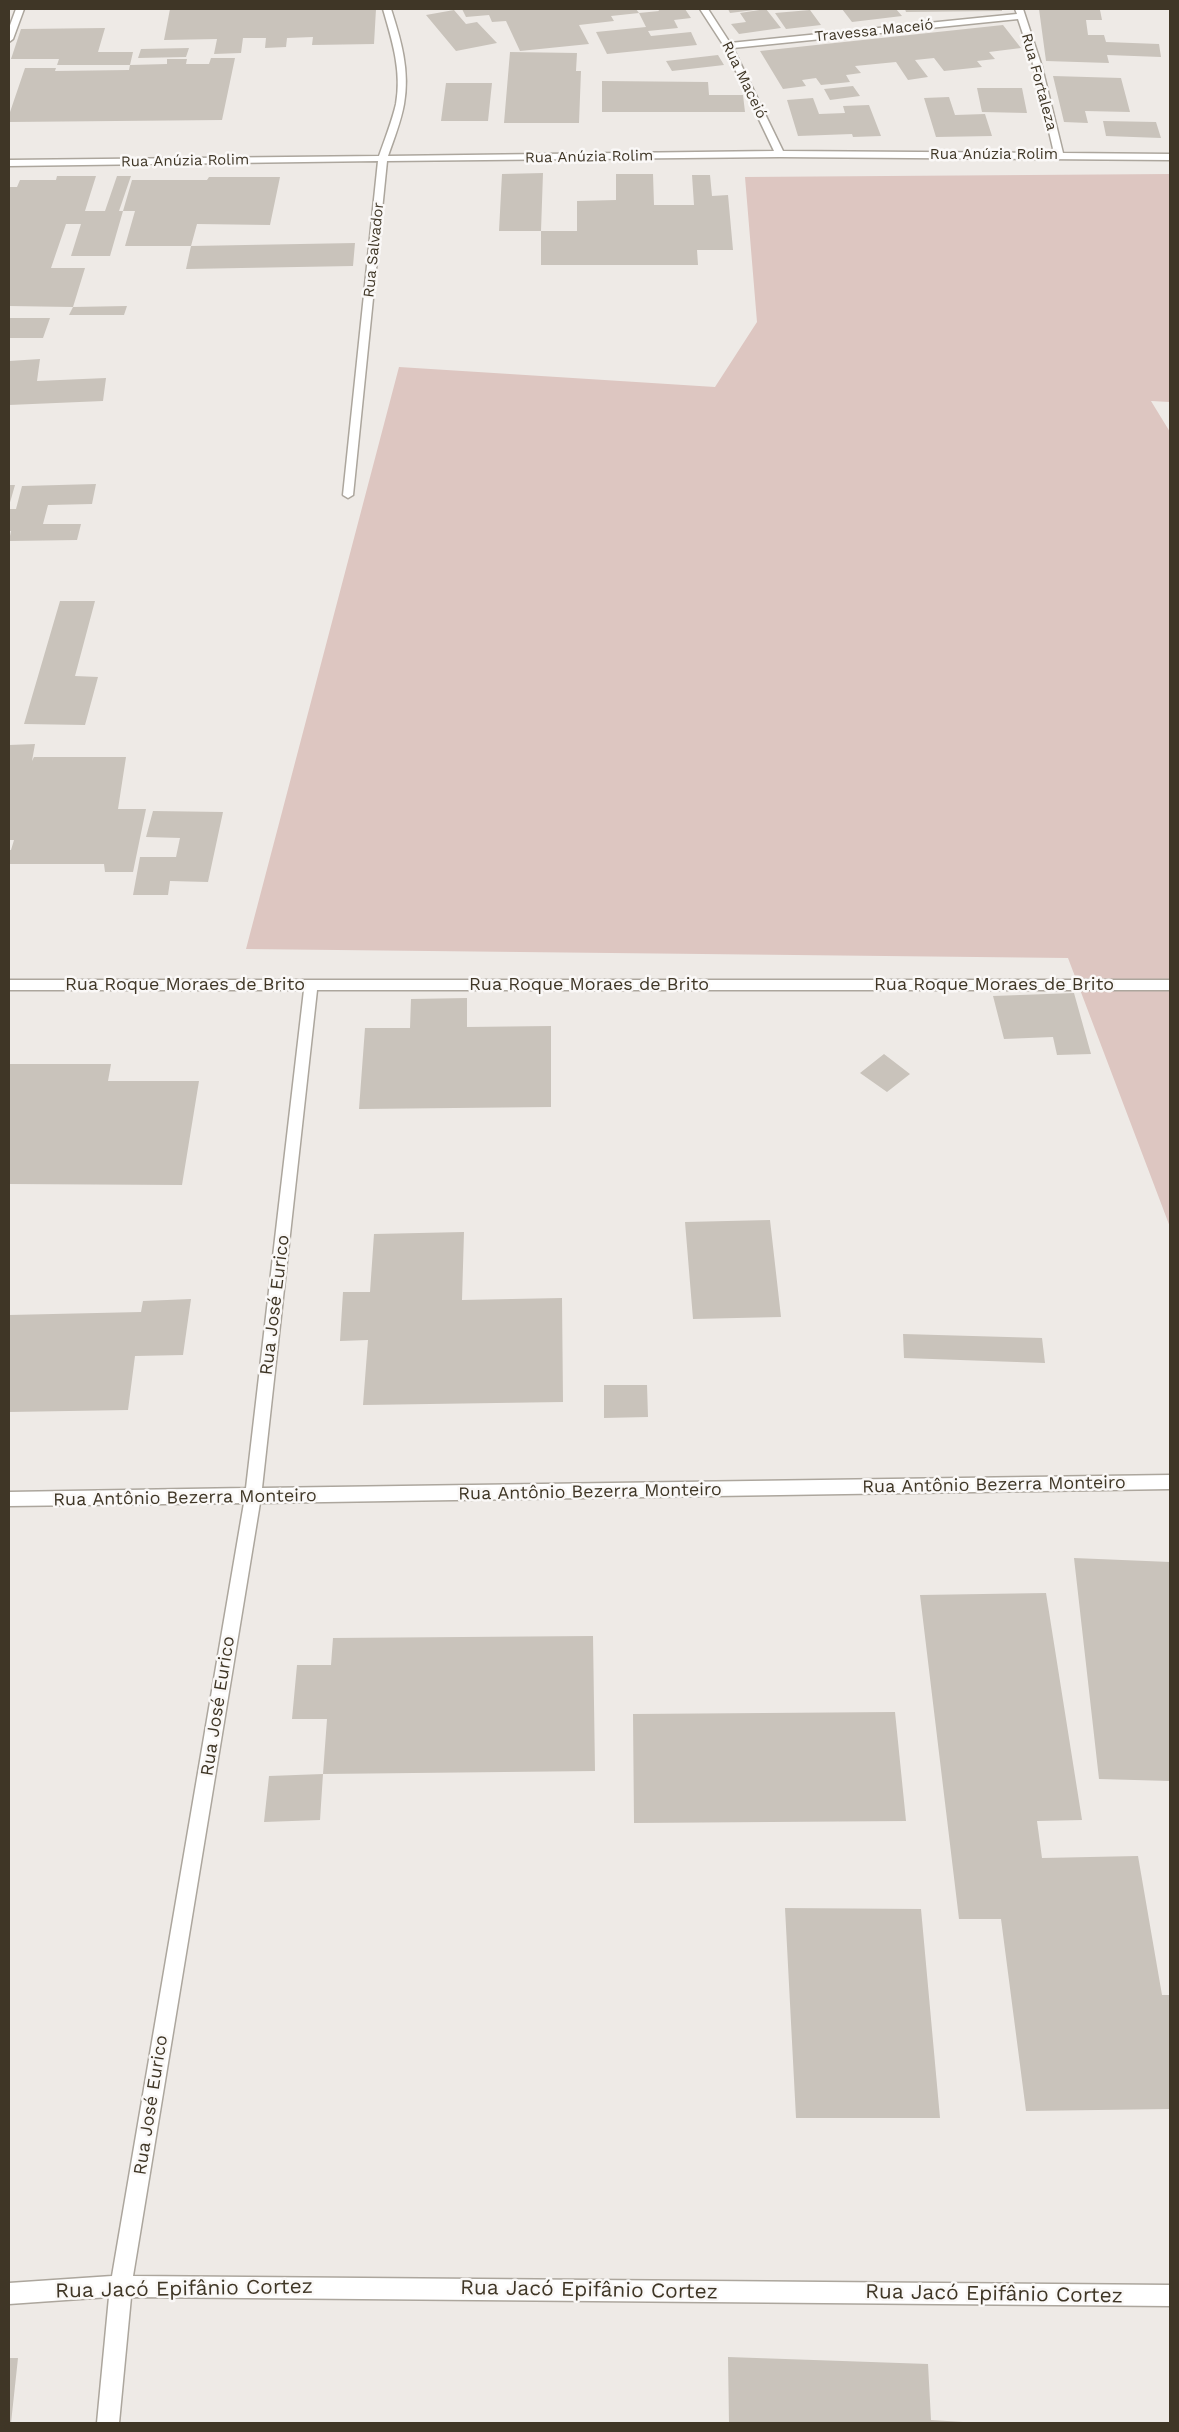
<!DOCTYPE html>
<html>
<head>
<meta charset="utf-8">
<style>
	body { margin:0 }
	#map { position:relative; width:1179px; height:2432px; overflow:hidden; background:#eeeae6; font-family:"Work Sans",sans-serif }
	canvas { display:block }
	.frame { position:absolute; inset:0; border:10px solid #3f3626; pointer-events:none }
</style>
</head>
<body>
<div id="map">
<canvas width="1179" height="2432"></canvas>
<div class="frame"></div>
</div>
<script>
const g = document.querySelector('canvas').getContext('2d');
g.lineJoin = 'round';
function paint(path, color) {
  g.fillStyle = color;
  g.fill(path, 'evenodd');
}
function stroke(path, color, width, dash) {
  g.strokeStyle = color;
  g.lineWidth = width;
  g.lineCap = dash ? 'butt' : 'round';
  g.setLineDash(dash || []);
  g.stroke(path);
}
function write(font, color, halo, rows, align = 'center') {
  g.font = font + ' "Work Sans",sans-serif';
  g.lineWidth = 5;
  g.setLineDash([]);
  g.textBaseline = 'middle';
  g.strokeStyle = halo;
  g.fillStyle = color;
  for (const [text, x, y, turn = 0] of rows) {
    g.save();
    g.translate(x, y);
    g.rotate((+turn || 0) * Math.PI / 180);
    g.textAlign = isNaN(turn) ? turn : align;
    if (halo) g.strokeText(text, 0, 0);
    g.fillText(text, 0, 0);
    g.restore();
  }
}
const green = new Path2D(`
	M1170 174V402L1151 401 1170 432V1227L1068 958 246 949 399 367 715 387 757 322 745 177Z`);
const building = new Path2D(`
	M170 9H376L374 44 312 45 313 37 287 38 286 47 265 48 266 38H243L241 53 214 54 217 39 164 40Z
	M462 9H636L639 13 611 16 614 21 579 25 589 44 520 51 506 21 492 22 489 15 466 17Z
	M658 9H685L691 18 674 20 678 28 648 31 651 36 691 32 697 45 607 54 596 32 646 27 639 13 659 11Z
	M728 9H754V10L730 13Z
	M766 9 781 28 739 34 731 24 746 22 740 13Z
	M842 9H896L902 16 852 22Z
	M905 9H1002V11L906 12Z
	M1039 9 1100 10 1102 20H1086L1088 35H1104L1106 42 1159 44 1161 57 1107 55 1109 63 1046 61Z
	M454 10 466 24 477 22 497 43 456 51 426 15Z
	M810 10 821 25 786 29 775 13Z
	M1003 25 1021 48 989 52 995 59 977 61 982 67 944 71 934 58 915 60 928 77 908 80 896 62 855 66 861 73 846 75 850 82 821 85 816 78 802 80 806 86 783 89 760 51Z
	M105 28 98 52H133L130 65 167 64V59H187L186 64H209L211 58H235L222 120 9 122V115L25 68H56L55 71 129 70 130 65H57L59 59H11L21 29Z
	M189 48 186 57 138 58 141 49Z
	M510 52 577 53 576 71H581L579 123H504Z
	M718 55 724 65 672 71 666 61Z
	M1053 76 1121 78 1130 112 1085 111 1088 123 1064 122Z
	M602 81 708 82 709 95H743L745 112H602Z
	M446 83H492L488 121H441Z
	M853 86 860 96 830 100 824 89Z
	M977 88H1022L1027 113 982 112Z
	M949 97 955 115 985 114 992 136 936 137 924 98Z
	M813 98 819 114 845 113 843 106 869 105 881 136 853 137 852 134 798 136 787 100Z
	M1103 121 1156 122 1161 138 1106 136Z
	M543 173 541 231H577V201L616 200V174H653L654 205H694L692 175H710L712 196 728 195 733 250H697L698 265H541V231H499L502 174Z
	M57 176H96L85 211H105L117 176H131L119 211H123L110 256H71L81 224H66L51 268H85L73 307 127 306 124 315H69L73 307 9 306V187H17L20 180H56Z
	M209 177H280L270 225 197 224 191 246H125L135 211H123L132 180H207Z
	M355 243 353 266 186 269 191 246Z
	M9 318H50L43 338H9Z
	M40 359 37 381 106 378 103 401 9 405V361Z
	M96 484 92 504 48 505 43 524H81L77 540 9 541 11 531H9V509H16L22 486Z
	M9 485H15L9 506Z
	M60 601H95L75 676 98 677 85 725 24 724Z
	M35 744 32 761 34 757H126L118 809H146L133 872H105L104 864H9V850H11L14 840H9V745Z
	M153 811 223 812 208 882 170 881 168 895H133L140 857H176L180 838 146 837Z
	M1074 993 1091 1054 1057 1055 1053 1037 1004 1039 993 996Z
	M467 998V1027L551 1026V1107L359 1109 365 1028H410L411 999Z
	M884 1054 910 1074 887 1092 860 1073Z
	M9 1064H111L108 1081H199L182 1185 9 1184Z
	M770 1220 781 1317 693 1319 685 1222Z
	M464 1232 462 1300 562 1298 563 1402 363 1405 368 1340 340 1341 343 1292H370L374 1234Z
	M191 1299 183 1355 135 1356 128 1410 9 1412V1315L141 1312 143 1301Z
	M903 1334 1042 1338 1045 1363 904 1358Z
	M604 1385H647L648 1417 604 1418Z
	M1074 1558 1170 1562V1781L1099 1779Z
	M1046 1593 1082 1820 1037 1821 1042 1858 1138 1856 1162 1995H1170V2109L1026 2111 1001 1919H959L920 1595Z
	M593 1636 595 1771 323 1774 320 1820 264 1822 269 1776 323 1774 327 1719H292L297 1665H331L333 1638Z
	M895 1712 906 1821 634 1823 633 1714Z
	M785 1908 921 1909 940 2118H796Z
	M728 2357 928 2364 931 2420 979 2423H729Z
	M9 2358H18L11 2423H9Z`);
const street = new Path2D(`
	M16 9H24L13 39 9 42V28Z
	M383 9H391C401 40 410 71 404 104 401 121 394 139 388 156L774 151 724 46 700 9H708L730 43 1017 14 1015 9H1023L1042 67 1063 153 1170 154V160L780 157 387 161 353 495 348 498 343 495 378 161 9 166V160L379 156C385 139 392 121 396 104 402 71 392 40 383 9ZM1018 19 1034 67 1054 153 783 151 733 48Z
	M9 980H1170V990H317L262 1488 1170 1475V1489L260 1503 133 2276 1170 2285V2306L131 2297 119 2423H97L109 2297 9 2304V2283L112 2276 244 1503 9 1506V1492L246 1488 304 990H9Z`);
const farStreetnames = [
	["Travessa Maceió",874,31,-6],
	["Rua Maceió",744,80,64],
	["Rua Fortaleza",1039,82,75],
	["Rua Anúzia Rolim",994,155],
	["Rua Anúzia Rolim",589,157,-1],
	["Rua Anúzia Rolim",185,161,-1],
	["Rua Salvador",374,250,-84]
];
const streetNames = [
	["Rua Roque Moraes de Brito",185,985],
	["Rua Roque Moraes de Brito",589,985],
	["Rua Roque Moraes de Brito",994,985],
	["Rua José Eurico",275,1305,-83],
	["Rua Antônio Bezerra Monteiro",994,1485,-1],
	["Rua Antônio Bezerra Monteiro",590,1492,-1],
	["Rua Antônio Bezerra Monteiro",185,1498,-1],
	["Rua José Eurico",218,1706,-81],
	["Rua José Eurico",151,2105,-81]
];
const nearStreetnames = [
	["Rua Jacó Epifânio Cortez",184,2289,-1],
	["Rua Jacó Epifânio Cortez",589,2290,1],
	["Rua Jacó Epifânio Cortez",994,2294,1]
];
paint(green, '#ddc6c1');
paint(building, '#c9c3bb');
stroke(street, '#aca69d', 3);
paint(street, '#fff');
write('15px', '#3f3626', '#faf8f7', farStreetnames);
write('18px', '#3f3626', '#faf8f7', streetNames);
write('21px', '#3f3626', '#faf8f7', nearStreetnames);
</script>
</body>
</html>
